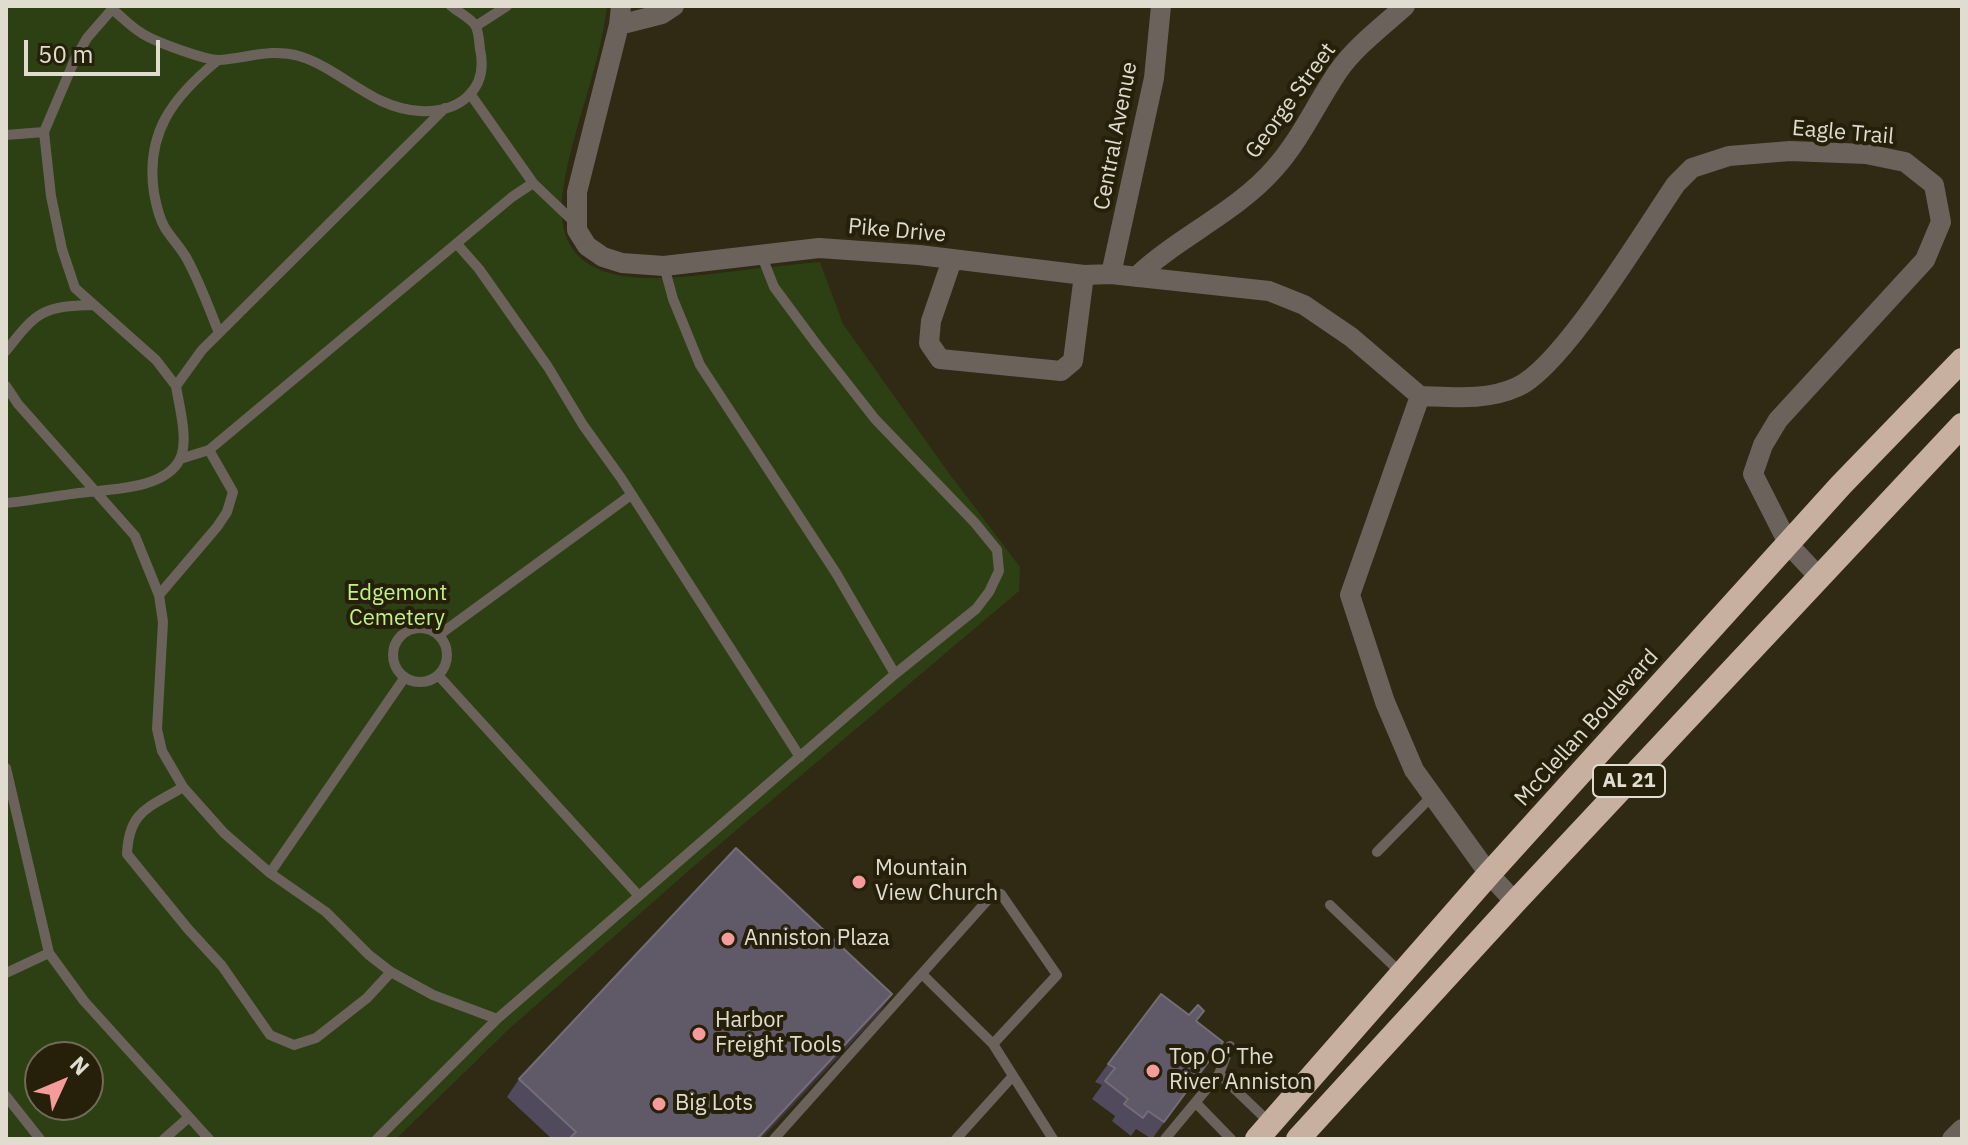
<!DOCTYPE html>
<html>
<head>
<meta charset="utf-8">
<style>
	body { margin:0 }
	#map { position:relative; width:1968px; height:1145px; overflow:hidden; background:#302914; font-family:"IBM Plex Sans",sans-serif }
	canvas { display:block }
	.frame { position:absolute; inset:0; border:8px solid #e1dcd0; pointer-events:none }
	.north { position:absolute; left:24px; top:1041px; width:80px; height:80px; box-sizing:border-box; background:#261f0a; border:2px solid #716b59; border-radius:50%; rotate:46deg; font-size:22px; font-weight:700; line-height:32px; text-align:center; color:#e1dcd0 }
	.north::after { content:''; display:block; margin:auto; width:28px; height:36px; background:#f59b9b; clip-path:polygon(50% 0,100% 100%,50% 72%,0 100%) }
	.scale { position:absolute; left:24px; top:40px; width:136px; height:36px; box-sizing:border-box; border:4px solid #e1dcd0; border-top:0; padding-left:10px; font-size:24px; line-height:28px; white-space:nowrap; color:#e1dcd0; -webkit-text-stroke:6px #261f0a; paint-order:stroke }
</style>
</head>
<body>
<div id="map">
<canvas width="1968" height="1145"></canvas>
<div class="frame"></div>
<div class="north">N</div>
<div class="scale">50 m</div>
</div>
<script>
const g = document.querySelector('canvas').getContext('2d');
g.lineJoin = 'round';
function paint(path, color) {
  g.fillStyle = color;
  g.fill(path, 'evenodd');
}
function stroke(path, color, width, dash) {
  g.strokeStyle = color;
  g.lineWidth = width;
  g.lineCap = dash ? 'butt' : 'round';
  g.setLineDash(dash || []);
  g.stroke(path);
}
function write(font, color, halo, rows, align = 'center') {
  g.font = font + ' "IBM Plex Sans",sans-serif';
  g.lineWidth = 8;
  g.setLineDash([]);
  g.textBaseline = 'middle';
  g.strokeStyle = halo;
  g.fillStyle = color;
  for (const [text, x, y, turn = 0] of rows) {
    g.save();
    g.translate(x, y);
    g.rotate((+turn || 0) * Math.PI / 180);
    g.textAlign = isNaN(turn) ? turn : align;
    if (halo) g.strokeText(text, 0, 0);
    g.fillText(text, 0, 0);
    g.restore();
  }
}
const green = new Path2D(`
	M6 6H607C600 68 572 129 563 190 548 297 659 280 728 272 759 268 789 265 820 262L843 324 948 472 1020 567 1019 591 694 866 509 1029 396 1139H6ZM40 1057H88V1105H40Z`);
const lane = new Path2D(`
	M114 7 87 38 75 59 44 132 51 196 62 249 75 288 156 360 176 386
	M112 9C121 16 130 26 140 32 152 41 207 61 220 60 248 58 271 48 299 56 342 69 372 109 420 111 459 113 489 90 480 49 479 42 479 31 475 25 470 18 458 12 451 6
	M476 26 507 6
	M217 61C173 97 145 133 154 193 156 204 159 218 165 228 172 239 181 248 187 259 200 283 209 308 219 333
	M471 95 533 183 575 223
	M6 135 44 132
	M457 244 479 269 548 367 583 425 621 478 800 757
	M664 266 673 299 700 365 836 573 895 674
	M6 351C37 311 43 306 94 305
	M6 386 18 404 135 536 159 595 163 622 157 729 162 751 183 787 224 833 270 873 326 912 369 955 391 972 433 995 497 1019
	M180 459 209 450 512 197 533 183
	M6 503C30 501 55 496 79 493 108 489 165 490 180 459 189 440 179 406 176 386L202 350 445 108
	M159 595 217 527 227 512 233 492 209 450
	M393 655a27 27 0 1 1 54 0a27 27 0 1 1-54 0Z
	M439 635 631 495
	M438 675 639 896
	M6 768 49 953 84 1001 209 1139
	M183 787C149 808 129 810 127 854L188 929 222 966 270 1035 294 1045 316 1038 367 998 391 972
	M1377 852 1432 796
	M270 873 405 677
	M1330 905 1401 973
	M6 973 49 953
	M922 974 993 1044
	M1219 1074 1269 1122
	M6 1096 40 1139
	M1197 1104 1231 1139
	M164 1139 188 1118
	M377 1139 497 1019 895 674 976 609 989 592 999 571 997 550 975 523 875 419 817 345 774 287 761 254
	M774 1139 994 893 1001 894 1057 975 993 1044 1053 1139
	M956 1139 1012 1077
	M1165 1139 1219 1074 1230 1046`);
const street = new Path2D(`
	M621 6 619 25 577 192V230L587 246 603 257 622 263 664 266 819 248 919 255 1084 275 1111 274 1269 291 1304 305 1351 337 1420 396
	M619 25 662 14 674 6
	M952 260 931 321 929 343 940 359 1061 371 1073 361 1084 275
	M1111 274 1154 78 1161 6
	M1136 277C1179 236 1236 213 1275 168 1301 139 1317 102 1339 70 1356 46 1383 26 1405 6
	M1420 396C1452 397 1487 401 1517 387 1562 368 1645 229 1676 184L1692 168 1729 156 1790 151 1866 154 1905 162 1934 185 1941 222 1925 260 1778 420 1763 445 1753 474 1789 545 1819 577
	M1420 396 1350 595 1385 702 1414 770 1489 874 1515 902
	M1952 1139 1962 1129`);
const highway = new Path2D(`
	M1257 1139 1489 874 1841 485 1962 360
	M1298 1139 1515 902 1962 425`);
const wall = new Path2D(`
	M880 1012 761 1139H552L507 1097 519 1079Z
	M1197 1022 1223 1042 1152 1139 1136 1129 1131 1136 1112 1121 1115 1116 1092 1099 1102 1085 1095 1082 1108 1064Z`);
const shadedWall = new Path2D(`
	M892 994 880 1012 761 1139H757Z`);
const building = new Path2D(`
	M736 848 892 994 757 1139H569L576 1132 519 1079Z
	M1161 994 1189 1015 1198 1005 1204 1011 1196 1021 1223 1042 1164 1122 1148 1111 1143 1118 1124 1104 1128 1099 1105 1081 1115 1068 1108 1064Z`);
const markers = [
	[859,882,8,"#f59b9b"],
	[728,939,8,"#f59b9b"],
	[699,1034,8,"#f59b9b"],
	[1153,1071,8,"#f59b9b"],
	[659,1104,8,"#f59b9b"]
];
const shields = [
	[1629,781,72]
];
const shieldNames = [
	["AL 21",1629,781]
];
const streetNames = [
	["George Street",1291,101,-54],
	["Eagle Trail",1843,133,5],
	["Central Avenue",1116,136,-79],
	["Pike Drive",897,231,5],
	["McClellan Boulevard",1587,728,-48]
];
const parkNames = [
	["Edgemont",397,594],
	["Cemetery",397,619]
];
const poiNames = [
	["Mountain",875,869],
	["View Church",875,894],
	["Anniston Plaza",744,939],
	["Harbor",715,1021],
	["Freight Tools",715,1046],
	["Top O' The",1169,1058],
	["River Anniston",1169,1083],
	["Big Lots",675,1104]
];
paint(green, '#2d4014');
stroke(lane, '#6b625b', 10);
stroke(street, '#6b625b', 20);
stroke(highway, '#c7b09f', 24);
paint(wall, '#51495c');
paint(shadedWall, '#3d363a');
paint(building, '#605968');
stroke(building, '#746d78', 2);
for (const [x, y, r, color] of markers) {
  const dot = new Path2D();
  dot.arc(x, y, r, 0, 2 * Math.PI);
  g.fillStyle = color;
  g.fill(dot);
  stroke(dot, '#261f0a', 3);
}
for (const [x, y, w] of shields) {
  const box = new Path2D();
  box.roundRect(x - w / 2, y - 16, w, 32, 6);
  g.fillStyle = '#261f0a';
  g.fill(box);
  stroke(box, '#e1dcd0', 2);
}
write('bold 20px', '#e1dcd0', null, shieldNames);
write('22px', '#e1dcd0', '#261f0a', streetNames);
write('22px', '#bff383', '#261f0a', parkNames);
write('22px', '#e1dcd0', '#261f0a', poiNames, 'left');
</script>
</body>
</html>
